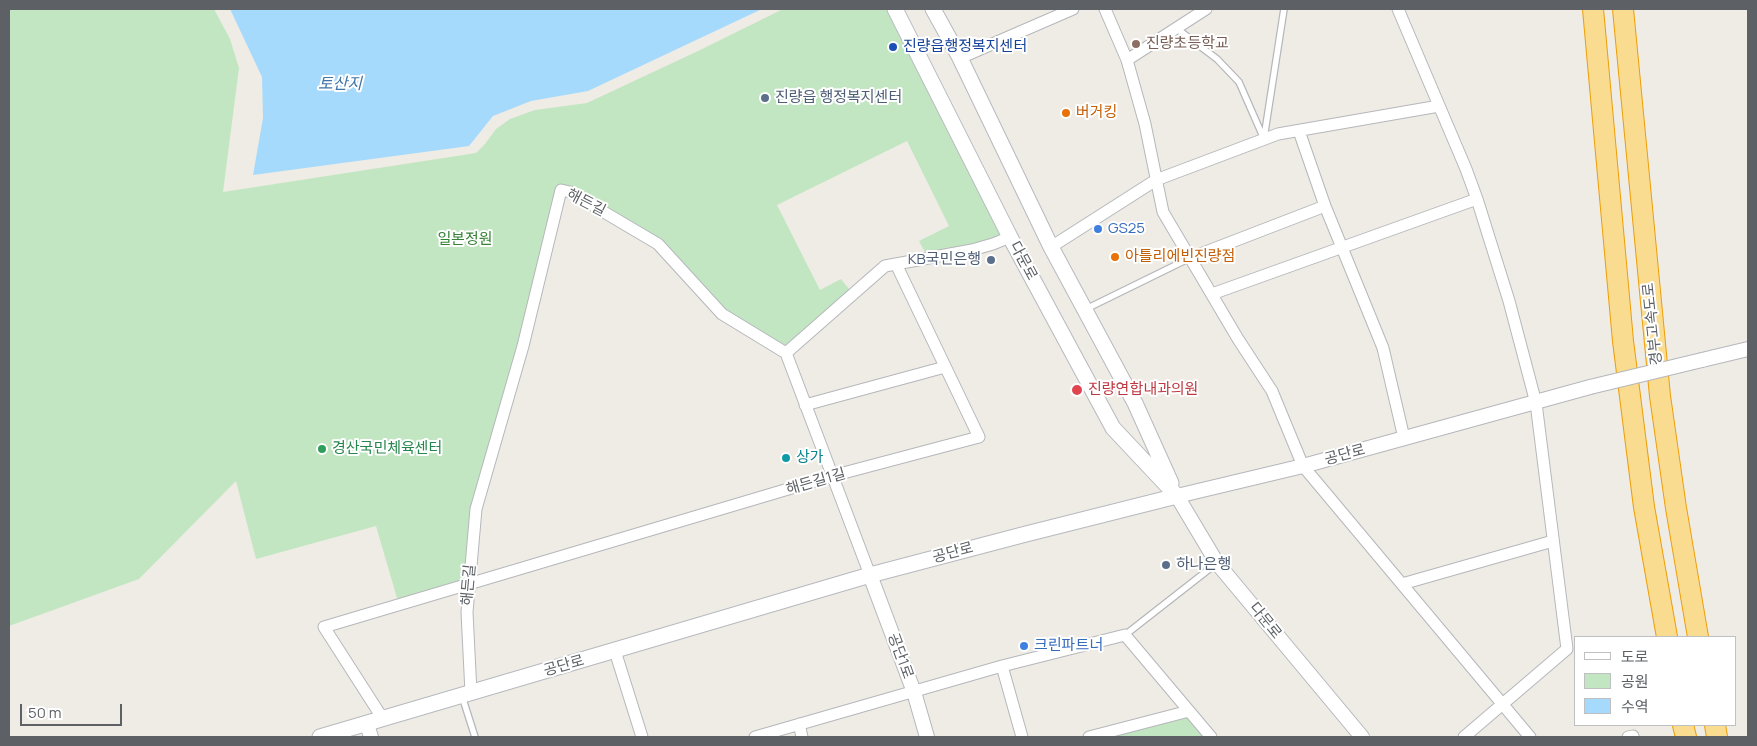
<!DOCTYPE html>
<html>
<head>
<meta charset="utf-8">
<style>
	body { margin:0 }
	#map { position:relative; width:1757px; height:746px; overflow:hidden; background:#efece5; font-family:Manrope,"Noto Sans KR",sans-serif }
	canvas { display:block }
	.frame { position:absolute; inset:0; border:10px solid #5d6165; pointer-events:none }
	.legend { position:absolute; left:1574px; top:636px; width:162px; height:90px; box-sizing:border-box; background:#fff; border:1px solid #bec0c1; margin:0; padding:6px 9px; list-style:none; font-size:15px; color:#5d6165 }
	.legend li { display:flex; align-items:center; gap:10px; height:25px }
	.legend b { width:25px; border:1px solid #bec0c1 }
	.scale { position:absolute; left:20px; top:704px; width:102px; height:22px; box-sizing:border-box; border:2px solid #5d6165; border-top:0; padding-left:6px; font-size:15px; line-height:18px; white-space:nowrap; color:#5d6165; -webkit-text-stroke:4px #fff; paint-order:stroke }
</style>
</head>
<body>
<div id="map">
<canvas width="1757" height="746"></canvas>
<div class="frame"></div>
<ul class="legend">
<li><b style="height:6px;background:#fff"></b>도로</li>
<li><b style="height:14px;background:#c3e6c2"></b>공원</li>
<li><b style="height:14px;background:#a6dafd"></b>수역</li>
</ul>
<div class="scale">50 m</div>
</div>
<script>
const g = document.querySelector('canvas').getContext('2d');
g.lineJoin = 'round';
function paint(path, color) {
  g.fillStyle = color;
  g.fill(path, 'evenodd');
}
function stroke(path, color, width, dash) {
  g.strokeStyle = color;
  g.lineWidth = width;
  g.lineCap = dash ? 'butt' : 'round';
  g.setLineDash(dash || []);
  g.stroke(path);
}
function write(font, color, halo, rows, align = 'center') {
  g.font = font + ' Manrope,"Noto Sans KR",sans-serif';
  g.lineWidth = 4;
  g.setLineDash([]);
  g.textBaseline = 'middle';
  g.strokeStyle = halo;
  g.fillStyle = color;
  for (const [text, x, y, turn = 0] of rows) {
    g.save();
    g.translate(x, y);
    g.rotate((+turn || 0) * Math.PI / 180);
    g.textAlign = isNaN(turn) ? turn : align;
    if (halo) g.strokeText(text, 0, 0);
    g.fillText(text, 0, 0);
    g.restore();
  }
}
const green = new Path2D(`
	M9 9H214L230 39 239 68 223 192 476 153 485 144 496 129 510 119 535 110 587 103 698 51 783 9H895L1010 237 928 258 919 241 949 226 907 141 777 205 820 290 841 279 853 294 786 353 722 314 658 244 561 190 476 509 469 585 399 605 376 526 256 559 236 481 139 579 9 626Z
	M1189 711 1211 737H1092Z`);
const water = new Path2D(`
	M230 9H762L588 91 531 101 493 116 469 146 253 175 263 118 262 77Z`);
const service = new Path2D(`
	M1176 28 1217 59 1239 82 1264 139
	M1264 138 1284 9
	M1086 309 1190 258
	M1125 635 1217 563
	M462 696 475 737`);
const minor = new Path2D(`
	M1105 9 1127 60 1145 124 1163 212 1238 339 1272 391 1303 466 1530 737
	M1398 9 1466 169 1477 199 1509 301 1536 403 1567 649 1464 737
	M960 58 1073 9
	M1127 60 1206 9
	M1299 131 1325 206 1383 348 1404 438
	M1051 247 1156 180 1278 134 1439 106
	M1190 258 1325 206
	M1212 294 1477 199
	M786 353 885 266 972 250 993 244 1010 237
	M786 353 870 575
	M805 405 945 367
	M1402 584 1553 541
	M615 651 642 737
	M471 693 467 612 476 509 523 346 561 190 570 192 658 244 722 314 786 353
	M383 719 324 627 832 476 979 437 896 264
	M799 724 802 737
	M755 737 1002 666
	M1022 737 1002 666 1125 635 1211 737
	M1089 737 1189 711
	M1628 737 1633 736`);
const tertiary = new Path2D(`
	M1702 360 1748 349
	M870 575 914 692 927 737
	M367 724 371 737
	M1362 737 1217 563 1177 496 1303 466 1590 387`);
const secondary = new Path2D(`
	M895 9 1010 237 1113 428 1177 496
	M933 9 960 58 1051 247 1135 403 1171 483
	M320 737 870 575 1026 534 1177 496`);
const motorway = new Path2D(`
	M1593 9 1623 341 1644 507 1667 637
	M1623 9 1660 396 1676 508 1698 637
	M1683 725 1686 737
	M1715 725 1717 737`);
const tertiaryBridge = new Path2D(`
	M1590 387 1702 360`);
const markers = [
	[1136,44,5,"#8d6e63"],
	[893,47,5,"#1a4fb4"],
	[765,98,5,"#5c6f8a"],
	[1066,113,5,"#e8710a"],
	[1098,229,5,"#3f7fe0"],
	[1115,257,5,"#e8710a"],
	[991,260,5,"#5c6f8a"],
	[1077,390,6,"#e0444e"],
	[322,449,5,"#2e9e5b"],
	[786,458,5,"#0f9aa8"],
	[1166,565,5,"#5c6f8a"],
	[1024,646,5,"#3f7fe0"]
];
const educationNames = [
	["진량초등학교",1146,44]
];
const transitNames = [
	["진량읍행정복지센터",903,47]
];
const serviceNames = [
	["진량읍 행정복지센터",775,98],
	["KB국민은행",981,260,"right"],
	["하나은행",1176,565]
];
const foodNames = [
	["버거킹",1076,113],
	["아틀리에빈진량점",1125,257]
];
const streetNames = [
	["해든길",586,203,27],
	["다문로",1023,261,62],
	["경부고속도로",1653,324,-96],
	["공단로",1345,455,-15],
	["해든길1길",816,482,-16],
	["공단로",953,553,-15],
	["해든길",469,585,-85],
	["다문로",1265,621,51],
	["공단1로",900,656,70],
	["공단로",564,666,-16]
];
const shopNames = [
	["GS25",1108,229],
	["크린파트너",1034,646]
];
const parkNames = [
	["일본정원",465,240]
];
const healthNames = [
	["진량연합내과의원",1088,390]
];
const leisureNames = [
	["경산국민체육센터",332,449]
];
const cultureNames = [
	["상가",796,458]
];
const waterNames = [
	["토산지",340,85]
];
paint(green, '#c3e6c2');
paint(water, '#a6dafd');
stroke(service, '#b5b7bb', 8);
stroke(minor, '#b5b7bb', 13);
stroke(tertiary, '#b5b7bb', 16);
stroke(secondary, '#b6b9be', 17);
stroke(motorway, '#ee9d05', 22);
stroke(service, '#fff', 5.5);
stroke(minor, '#fff', 11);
stroke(tertiary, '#fff', 14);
stroke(secondary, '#fff', 15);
stroke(motorway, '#fadc90', 20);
stroke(tertiaryBridge, '#b5b7bb', 16, []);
stroke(tertiaryBridge, '#fff', 14);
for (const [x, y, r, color] of markers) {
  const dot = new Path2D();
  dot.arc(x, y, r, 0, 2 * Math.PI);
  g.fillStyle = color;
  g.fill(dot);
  stroke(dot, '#fff', 2);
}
write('15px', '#785e54', '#fff', educationNames, 'left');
write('15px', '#164399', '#fff', transitNames, 'left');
write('15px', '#4e5e75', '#fff', serviceNames, 'left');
write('15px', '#c56008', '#fff', foodNames, 'left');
write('15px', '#5d6165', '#fff', streetNames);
write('15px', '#366cbe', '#fff', shopNames, 'left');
write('15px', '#368237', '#fff', parkNames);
write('15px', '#be3a42', '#fff', healthNames, 'left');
write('15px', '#27864d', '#fff', leisureNames, 'left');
write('15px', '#0d838f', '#fff', cultureNames, 'left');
write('italic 16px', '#4175a7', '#fff', waterNames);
</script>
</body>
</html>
